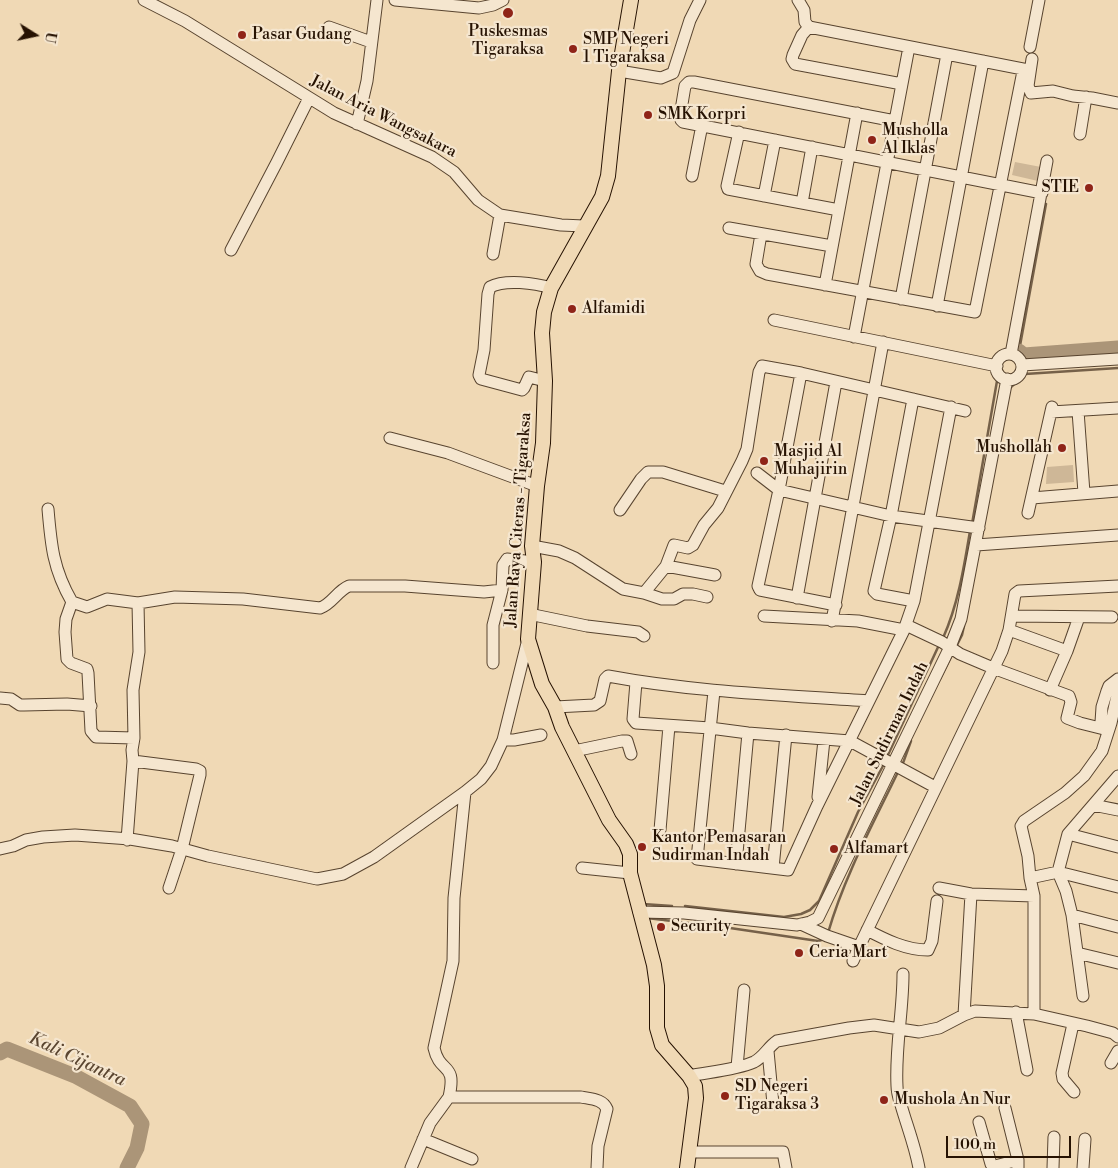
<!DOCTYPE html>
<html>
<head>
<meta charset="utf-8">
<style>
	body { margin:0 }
	#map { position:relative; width:1118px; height:1168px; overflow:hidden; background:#f0d9b5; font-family:"Libre Bodoni",serif }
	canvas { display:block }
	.north { position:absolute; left:10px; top:10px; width:50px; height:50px; -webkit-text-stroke:4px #f5e6cf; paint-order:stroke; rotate:100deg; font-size:14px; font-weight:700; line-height:20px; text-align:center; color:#261202 }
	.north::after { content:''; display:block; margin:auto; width:18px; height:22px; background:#261202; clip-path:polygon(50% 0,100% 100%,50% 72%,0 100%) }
	.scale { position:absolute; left:946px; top:1136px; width:125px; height:22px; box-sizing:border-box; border:2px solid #261202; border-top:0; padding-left:6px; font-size:15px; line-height:18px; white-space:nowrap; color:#261202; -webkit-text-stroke:4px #f5e6cf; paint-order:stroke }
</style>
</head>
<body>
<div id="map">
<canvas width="1118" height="1168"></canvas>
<div class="north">U</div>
<div class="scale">100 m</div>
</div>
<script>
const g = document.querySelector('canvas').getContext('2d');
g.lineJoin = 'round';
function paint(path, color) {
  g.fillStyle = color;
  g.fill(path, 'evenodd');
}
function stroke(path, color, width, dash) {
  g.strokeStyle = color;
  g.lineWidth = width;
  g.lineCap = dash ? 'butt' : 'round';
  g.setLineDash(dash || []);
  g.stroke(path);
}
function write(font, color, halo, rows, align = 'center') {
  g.font = font + ' "Libre Bodoni",serif';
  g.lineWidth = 4.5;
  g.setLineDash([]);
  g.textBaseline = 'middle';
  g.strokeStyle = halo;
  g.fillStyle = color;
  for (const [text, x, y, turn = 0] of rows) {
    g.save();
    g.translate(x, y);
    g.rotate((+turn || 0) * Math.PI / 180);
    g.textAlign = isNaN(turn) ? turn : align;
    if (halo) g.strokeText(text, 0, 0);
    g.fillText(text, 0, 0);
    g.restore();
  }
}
const green = new Path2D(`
	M1015 162 1041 167 1038 181 1012 175Z
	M1073 465 1074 482 1046 484 1047 467Z`);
const stream = new Path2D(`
	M1019 351 1046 204
	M1010 388 1025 374 1118 368
	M972 524 997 381
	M943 638C958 605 964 567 970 531
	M956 647 962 635 964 626
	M940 679 953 653
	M887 757 939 645
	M903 763 911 741
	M643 904 672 906
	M685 906 784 917 801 914 810 910 819 901 858 812 884 764
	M647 918 730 928 818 941 825 939
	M828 933C844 877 873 824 898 772`);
const river = new Path2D(`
	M1019 351 1024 355 1118 348
	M0 1053 7 1049 75 1076 130 1106 142 1124 137 1148 127 1168`);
const minor = new Path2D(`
	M144 0 185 21 334 113 432 157 454 172 478 200 500 215 561 225 584 226
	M395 0 479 8 493 5 503 0
	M798 0 804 10 805 22 809 27 1028 70
	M329 27 371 42
	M809 27 802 35 793 55 792 59 795 64 902 84
	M1030 47 1039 0
	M1032 59 1028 86 1031 93 1053 91 1073 96 1092 98 1118 103
	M619 71 661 78 673 73 690 20 700 0
	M895 121 694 82H689L685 86 680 116 681 120 683 122 1042 193
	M357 124 367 81 377 0
	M739 132 727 186 728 189 839 210
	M1080 134 1086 97
	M692 176 702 125
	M764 196 775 140
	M802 203 812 147
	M729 228 832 246
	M761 234 756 264 760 271 767 274 975 312 1023 71 1022 69
	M231 250 277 162 309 98
	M493 254 500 215
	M825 285 857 113
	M901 299 947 54
	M937 306 983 61
	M774 320 997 366
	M854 337 909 47
	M1011 354 1047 161
	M996 367a13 13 0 1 1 26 0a13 13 0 1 1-26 0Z
	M1022 365 1118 359
	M801 373 779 490 758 586 760 590 836 605
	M545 381 529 377 524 388 522 390 481 379 479 375 484 350 488 294 490 287C505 279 535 283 551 288
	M913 399 891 516 874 591 877 594 914 601
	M1078 411 1084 493
	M1051 412 1118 408
	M390 438 448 453 537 486
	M757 473 779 490 891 516 979 528
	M1032 498 1118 491
	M48 509C51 545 53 569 72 602L66 619 65 632 67 659 71 663 87 669 88 673 91 731 96 737 134 738
	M620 510 641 479 648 472H663L725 491
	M1028 513 1052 407
	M976 545 1118 535
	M532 546 559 551 575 558 623 589 644 593 662 599H674L683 594H693L707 597
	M666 566 674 545 688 548 693 545 704 525 718 508 742 461 747 449 759 372 762 366 801 373 965 411
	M644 593 666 566 715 575
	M797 598 836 382
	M72 602 87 607 107 599 138 603 175 597 243 599 320 608C332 604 337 591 349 586H405L484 592 502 590 503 565 507 559 534 562
	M138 603 139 652 133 690 134 738 132 750 133 761 196 769 200 771V775L182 849 169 888
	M529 614 587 626 638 632 644 636
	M764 616 858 621 904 630
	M1012 616 1112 617
	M832 621 883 342
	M906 625 942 642 960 654 993 668 1069 696 1071 702 1067 718 1080 723 1108 730
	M1009 630 1067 651
	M493 663V625L502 590
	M636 682 633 719 636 723 710 728 748 733 850 741 935 787
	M1050 690 1067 651 1079 617
	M714 691 697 859 788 870 817 806 904 630 914 601 951 407
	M0 698 11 699 20 705H24L67 704 91 706
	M555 707 594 705 600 701 605 679 608 676C694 692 781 695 868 701
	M1111 723 1118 691
	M503 740H514L541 735
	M574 751 622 741H627L631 754
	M818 797 824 740
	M1093 805 1118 810
	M660 830 669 726
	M1068 834 1118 847
	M127 840 133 761
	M0 849 13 846 26 840 43 837 75 835 130 839 172 846 208 856 317 879 343 874 374 857 465 792 481 779 491 766 503 740 528 639
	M736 864 748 733
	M582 868 630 873
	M773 868 786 735
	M1030 878 1058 872 1118 887
	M939 888 971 894 1034 896
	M639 912 684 913 797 925 810 922 818 918 950 647 961 619 1007 379
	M1072 915 1118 927
	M801 924 827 936 859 947
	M867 930C886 940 906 950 928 950L932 941 937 901
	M1077 953 1118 963
	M853 961 859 947 1002 651 1009 630 1015 594 1019 591 1118 586
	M903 974C903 1012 895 1048 897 1086 897 1092 899 1099 901 1105 907 1126 915 1146 919 1168
	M1083 996 1072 915 1066 891 1058 872 1068 834 1118 776
	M1016 1012 1027 1070
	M1034 1014V896L1030 878 1028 856 1021 826 1024 821 1065 793 1084 776 1102 751 1111 723 1101 722 1102 707 1107 691 1109 686 1118 679
	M964 1015 971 894
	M1073 1024 1062 1073 1063 1079 1074 1092
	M768 1051 773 1104
	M1111 1063 1118 1051
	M737 1067 744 990
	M689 1076C709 1072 736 1070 754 1062 764 1057 768 1047 777 1041L849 1028 874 1025 919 1032 939 1028 964 1015 975 1011 1034 1014 1087 1026 1113 1033 1118 1037
	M449 1097C457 1061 440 1075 434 1048L453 961 454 898 465 792
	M1005 1108 1018 1160
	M979 1122 991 1164 995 1166 1018 1160V1168
	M423 1139 472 1159
	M689 1152H783L786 1168
	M411 1168 430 1123 449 1097H581C591 1099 603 1099 607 1109L598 1146 597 1168
	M1053 1168 1054 1137
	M1083 1168 1085 1139`);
const major = new Path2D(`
	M631 0 619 71 608 176 602 197 551 288 544 312 542 333 545 381 543 443 537 486 532 546 534 562 528 639 542 684 555 707 562 727 609 820 626 844 630 854V873L654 965 657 986V1028L662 1045 689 1076 695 1086 696 1098 687 1168`);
const markers = [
	[508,13,6,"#8f2418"],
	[242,35,5,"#8f2418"],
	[573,49,5,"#8f2418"],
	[648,115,5,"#8f2418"],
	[872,140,5,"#8f2418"],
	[1089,188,5,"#8f2418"],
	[572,309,5,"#8f2418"],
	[1062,448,5,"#8f2418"],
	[764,461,5,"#8f2418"],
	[642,847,5,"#8f2418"],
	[834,849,5,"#8f2418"],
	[661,927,5,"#8f2418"],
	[799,953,5,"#8f2418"],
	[725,1096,5,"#8f2418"],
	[884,1100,5,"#8f2418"]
];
const poiNames = [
	["Puskesmas",508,32,"center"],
	["Tigaraksa",508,50,"center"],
	["Pasar Gudang",252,35],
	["SMP Negeri",583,40],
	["1 Tigaraksa",583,58],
	["SMK Korpri",658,115],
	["Musholla",882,131],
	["Al Iklas",882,149],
	["STIE",1079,188,"right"],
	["Alfamidi",582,309],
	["Mushollah",1052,448,"right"],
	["Masjid Al",774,452],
	["Muhajirin",774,470],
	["Kantor Pemasaran",652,838],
	["Sudirman Indah",652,856],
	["Alfamart",844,849],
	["Security",671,927],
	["Ceria Mart",809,953],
	["SD Negeri",735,1087],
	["Tigaraksa 3",735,1105],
	["Mushola An Nur",894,1100]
];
const streetNames = [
	["Jalan Aria Wangsakara",383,117,27],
	["Jalan Raya Citeras - Tigaraksa",519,520,-86],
	["Jalan Sudirman Indah",890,734,-64]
];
const waterNames = [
	["Kali Cijantra",77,1060,25]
];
paint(green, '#ceb797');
stroke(stream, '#766149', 2.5);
stroke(river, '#ab9578', 15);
stroke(minor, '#58442f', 13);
stroke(major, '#261202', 16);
stroke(minor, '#f5e6cf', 11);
stroke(major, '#f0d9b5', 14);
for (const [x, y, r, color] of markers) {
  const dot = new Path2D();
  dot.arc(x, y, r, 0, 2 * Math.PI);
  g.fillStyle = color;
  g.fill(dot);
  stroke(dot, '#f5e6cf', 2);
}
write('16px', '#261202', '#f5e6cf', poiNames, 'left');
write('16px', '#261202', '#f5e6cf', streetNames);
write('italic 18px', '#5b4631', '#f5e6cf', waterNames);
</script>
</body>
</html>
